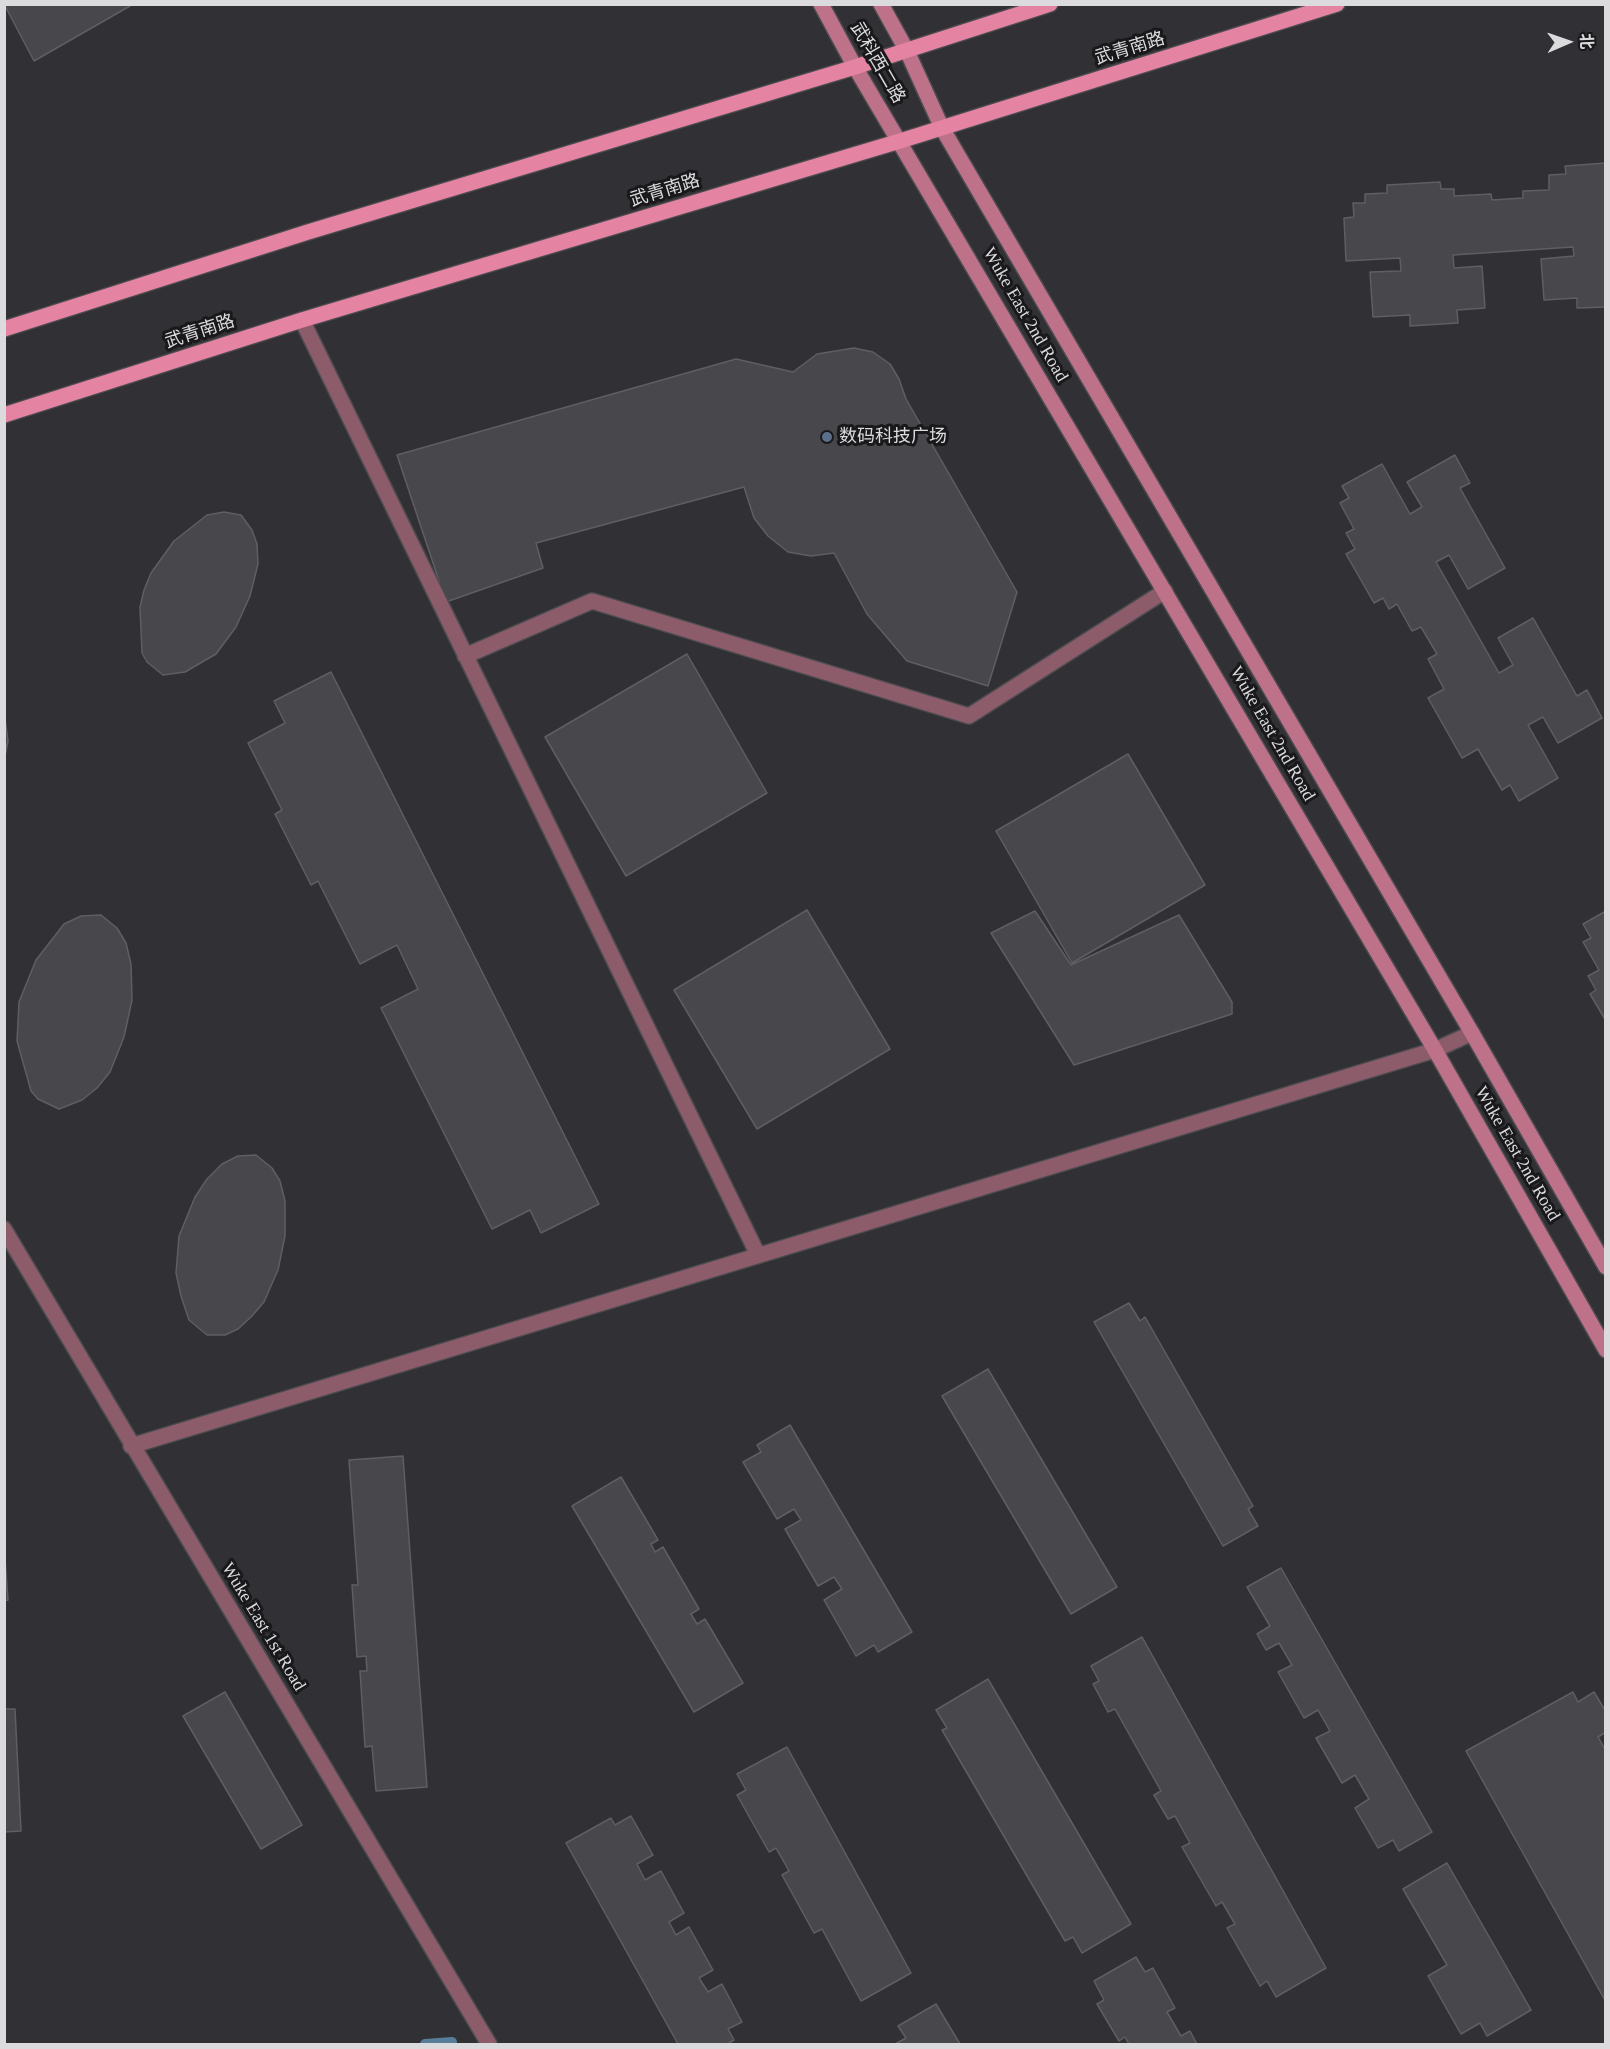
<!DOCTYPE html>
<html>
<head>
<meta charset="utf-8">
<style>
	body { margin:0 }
	#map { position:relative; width:1610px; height:2049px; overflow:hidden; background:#313034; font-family:"Times New Roman","Noto Sans SC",serif }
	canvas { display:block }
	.frame { position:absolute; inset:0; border:6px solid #dbdbde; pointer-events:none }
	.north { position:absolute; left:1538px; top:12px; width:60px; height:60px; -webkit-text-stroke:4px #19181a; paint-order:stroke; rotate:88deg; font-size:16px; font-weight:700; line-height:24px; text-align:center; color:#dbdbde }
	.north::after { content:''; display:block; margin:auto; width:21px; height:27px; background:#dbdbde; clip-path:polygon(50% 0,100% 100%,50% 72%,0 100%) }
</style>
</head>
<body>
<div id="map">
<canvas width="1610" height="2049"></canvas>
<div class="frame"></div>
<div class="north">北</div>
</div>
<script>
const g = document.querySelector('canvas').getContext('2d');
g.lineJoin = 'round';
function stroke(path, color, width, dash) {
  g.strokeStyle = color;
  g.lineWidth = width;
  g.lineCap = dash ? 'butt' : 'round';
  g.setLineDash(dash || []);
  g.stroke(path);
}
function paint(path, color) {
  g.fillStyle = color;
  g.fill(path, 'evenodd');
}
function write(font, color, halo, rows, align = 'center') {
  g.font = font + ' "Times New Roman","Noto Sans SC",serif';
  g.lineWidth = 6;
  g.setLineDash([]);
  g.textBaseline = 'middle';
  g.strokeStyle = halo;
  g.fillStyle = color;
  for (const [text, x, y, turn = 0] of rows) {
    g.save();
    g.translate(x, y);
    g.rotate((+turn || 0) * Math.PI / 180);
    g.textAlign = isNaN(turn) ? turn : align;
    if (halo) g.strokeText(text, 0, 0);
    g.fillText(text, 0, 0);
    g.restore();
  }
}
const stream = new Path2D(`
	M425 2044 452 2042`);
const building = new Path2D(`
	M4 4H130V6L34 61Z
	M1606 163V307L1577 308V298L1544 300 1541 259 1574 256 1573 247 1453 255 1454 268 1482 266 1485 308 1457 310 1458 323 1410 326V315L1373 317 1370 272 1401 271 1400 258 1346 261 1344 218 1354 217 1353 203H1365V194L1387 193V185L1440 182 1441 189H1454V196L1491 194 1492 200 1523 198V191L1549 190V175L1566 174 1565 166Z
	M854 348 873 352 890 364 899 379 906 399 1017 592 988 686 907 661 867 614 834 553 811 556 788 552 768 536 754 518 744 487 536 543 543 568 446 602 397 455 736 359 793 372 817 354Z
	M1455 455 1470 483 1460 488 1505 568 1468 589 1449 555 1436 562 1499 673 1513 665 1498 638 1533 618 1577 696 1587 690 1602 718 1558 743 1543 717 1528 725 1558 778 1519 801 1510 785 1502 790 1478 749 1462 758 1428 698 1444 689 1428 659 1437 654 1421 627 1412 631 1397 604 1389 609 1383 598 1374 603 1346 554 1355 549 1346 533 1354 529 1340 503 1349 498 1342 486 1382 464 1410 514 1422 507 1407 482Z
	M224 512 241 515 252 530 257 544 258 564 250 596 236 627 216 654 185 672 163 675 147 662 142 653 140 607 144 590 151 573 174 541 207 515Z
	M687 654 767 793 626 876 545 737Z
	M331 672 599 1204 541 1233 530 1210 492 1229 381 1008 418 989 397 945 360 964 318 881 311 885 275 814 282 810 248 743 285 723 274 701Z
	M4 711 8 741 4 761Z
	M1128 754 1205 885 1072 963 996 831Z
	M807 910 890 1049 757 1129 674 990Z
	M1035 911 1071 965 1179 915 1232 1002V1014L1074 1065 991 933Z
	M1606 911V1021L1590 994 1596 990 1588 976 1599 970 1583 942 1591 938 1583 924Z
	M101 915 117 928 126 943 131 964 132 1000 124 1037 110 1072 97 1088 82 1100 59 1109 38 1099 31 1091 17 1041 19 1002 36 960 64 924 81 916Z
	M256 1155 272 1168 280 1181 285 1201V1236L278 1270 264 1302 251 1317 238 1329 225 1335H207L189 1320 181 1296 176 1273 179 1236 195 1197 207 1179 222 1164 238 1156Z
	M1129 1303 1140 1321 1145 1317 1253 1506 1248 1509 1258 1526 1223 1546 1094 1322Z
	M988 1369 1117 1587 1071 1614 942 1396Z
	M790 1425 912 1632 878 1652 874 1645 856 1656 824 1600 842 1589 834 1577 818 1586 785 1529 801 1520 794 1509 777 1519 743 1462 761 1452 757 1445Z
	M403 1456 427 1787 376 1791 372 1746 365 1747 360 1671H367L366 1656 357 1657 352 1585H358L349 1460Z
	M621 1477 658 1540 651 1544 655 1552 663 1547 699 1609 691 1614 697 1624 705 1619 743 1683 694 1712 572 1506Z
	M4 1544 8 1600 4 1601Z
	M1281 1568 1432 1832 1399 1851 1393 1840 1378 1848 1355 1808 1369 1799 1355 1775 1342 1783 1316 1738 1330 1731 1318 1710 1304 1718 1278 1672 1292 1665 1279 1643 1266 1650 1257 1634 1270 1626 1247 1587Z
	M1142 1637 1326 1968 1276 1997 1267 1981 1260 1986 1227 1928 1235 1924 1222 1902 1216 1906 1182 1847 1190 1843 1175 1816 1168 1819 1154 1795 1161 1791 1115 1709 1108 1712 1093 1684 1099 1681 1091 1666Z
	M988 1679 1131 1924 1082 1953 1073 1937 1065 1941 942 1730 947 1728 936 1710Z
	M225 1692 302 1825 261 1849 183 1716Z
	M1573 1692 1578 1702 1594 1692 1606 1712V1732L1598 1737 1606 1751V2002L1466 1751Z
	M4 1709H15L21 1831 4 1832Z
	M787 1747 911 1973 861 2001 822 1929 814 1933 782 1875 789 1871 776 1848 769 1852 737 1795 746 1790 737 1774Z
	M631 1816 653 1855 637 1864 645 1880 661 1871 684 1913 669 1922 676 1935 689 1927 713 1970 699 1978 708 1992 722 1984 742 2022 728 2029 734 2040 727 2044H678L566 1843 611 1818 615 1825Z
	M1447 1863 1531 2010 1487 2036 1480 2023 1461 2034 1428 1976 1447 1965 1403 1889Z
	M1136 1957 1145 1972 1153 1968 1175 2008 1167 2012 1181 2036 1190 2031 1197 2044H1129L1125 2037 1119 2041 1097 2004 1104 2000 1094 1981Z
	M936 2004 960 2044H895L906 2038 898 2026Z`);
const lane = new Path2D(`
	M302 320 758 1255
	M465 656 592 601 969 716 1165 591`);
const street = new Path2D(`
	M4 1229 489 2044
	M131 1446 1435 1050 1472 1033`);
const secondary = new Path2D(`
	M821 4 855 67 1435 1050 1606 1350
	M881 4 907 51 942 128 1472 1033 1606 1267`);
const primary = new Path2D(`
	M4 329 308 232 855 67 1050 4
	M4 415 302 320 900 141 1337 4`);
const markers = [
	[827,437,6,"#5c6f8a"]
];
const streetNames = [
	["武青南路",1130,49,-17],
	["武科西二路",877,63,60],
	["武青南路",665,191,-17],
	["Wuke East 2nd Road",1025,315,60],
	["武青南路",200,332,-18],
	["Wuke East 2nd Road",1272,734,60],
	["Wuke East 2nd Road",1517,1154,60],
	["Wuke East 1st Road",263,1627,59]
];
const poiNames = [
	["数码科技广场",839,437]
];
stroke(stream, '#577d99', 10);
paint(building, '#48474c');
stroke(building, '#5f5e63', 1.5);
stroke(lane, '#4c4b4f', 18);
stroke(street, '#4c4b4f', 18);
stroke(secondary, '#4c4b4f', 18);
stroke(primary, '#4c4b4f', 18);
stroke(lane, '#8c5c6a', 15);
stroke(street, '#8c5c6a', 15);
stroke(secondary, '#be728a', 15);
stroke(primary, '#e583a2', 15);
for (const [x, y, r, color] of markers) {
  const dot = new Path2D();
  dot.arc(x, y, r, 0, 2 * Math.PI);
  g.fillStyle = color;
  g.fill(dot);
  stroke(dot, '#19181a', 2);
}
write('18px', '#dbdbde', '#19181a', streetNames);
write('18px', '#dbdbde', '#19181a', poiNames, 'left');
</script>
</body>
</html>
